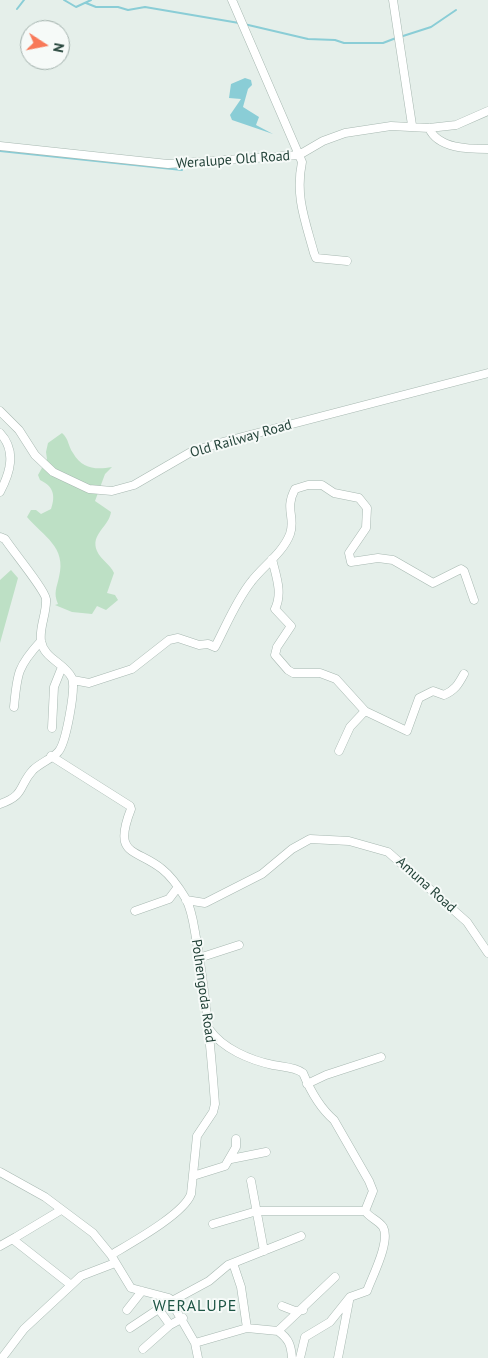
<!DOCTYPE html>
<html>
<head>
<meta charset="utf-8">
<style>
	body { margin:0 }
	#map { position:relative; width:488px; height:1358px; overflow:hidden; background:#e5efea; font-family:"PT Sans",sans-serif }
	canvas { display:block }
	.north { position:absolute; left:20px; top:20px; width:50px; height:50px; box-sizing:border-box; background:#f6faf8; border:1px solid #a1b0ab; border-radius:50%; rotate:101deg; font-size:14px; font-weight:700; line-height:20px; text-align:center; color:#224238 }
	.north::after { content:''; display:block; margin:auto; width:18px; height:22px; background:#f87959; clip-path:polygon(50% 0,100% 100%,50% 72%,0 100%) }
</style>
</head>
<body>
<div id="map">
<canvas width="488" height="1358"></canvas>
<div class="north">N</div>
</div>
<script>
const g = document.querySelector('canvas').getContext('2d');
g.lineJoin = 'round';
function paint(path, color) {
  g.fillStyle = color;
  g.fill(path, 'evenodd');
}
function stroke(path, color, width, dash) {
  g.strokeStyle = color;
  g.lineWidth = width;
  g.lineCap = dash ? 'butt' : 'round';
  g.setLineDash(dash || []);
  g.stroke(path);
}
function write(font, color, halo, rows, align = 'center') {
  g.font = font + ' "PT Sans",sans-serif';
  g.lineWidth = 4;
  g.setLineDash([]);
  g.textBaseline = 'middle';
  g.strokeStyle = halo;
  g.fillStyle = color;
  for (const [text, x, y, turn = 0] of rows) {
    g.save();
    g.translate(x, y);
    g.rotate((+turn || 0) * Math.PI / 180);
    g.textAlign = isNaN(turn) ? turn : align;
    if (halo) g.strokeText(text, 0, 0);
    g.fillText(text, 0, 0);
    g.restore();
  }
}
const green = new Path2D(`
	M62 433C69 439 68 446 73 453 82 469 96 470 112 467L105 474 95 501 111 512C109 527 90 534 97 551 101 560 110 564 114 573L107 593 115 595 118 600 106 610 97 606 92 614 72 612 55 605 58 604C53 593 57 587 59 577 67 547 43 536 27 517L31 510H36L41 514 51 509C56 495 53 486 40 480L38 475 47 459 46 452 48 443Z
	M11 570 18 578 0 643V580Z`);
const water = new Path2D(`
	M245 78 251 80 252 85 248 89 243 107 259 117 256 125 273 134 232 120 230 115 241 99 229 98 231 84Z`);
const stream = new Path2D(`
	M64 0 76 7 91 0
	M86 3 96 7H118L128 10 145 7 239 23
	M17 9 24 0
	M244 24 308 39 335 40 344 43H383L396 38
	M403 36 431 27 456 10
	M0 151 182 170`);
const minor = new Path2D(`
	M232 0 302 162C295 196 305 220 314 253L316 258 347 261
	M393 0 412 125
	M429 128C438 149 469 149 488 149
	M0 146 168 164 299 155 323 141 345 133 391 126 429 128 456 125 488 111
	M0 411 19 430 35 455 53 472 89 489 112 491 134 485 191 452 219 443 488 373
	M0 433C17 451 10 473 0 492
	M0 537 5 539C12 550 45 590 46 599 47 613 39 627 41 641 44 659 65 663 72 678 76 688 66 744 58 752 53 758 40 763 33 770 18 786 26 795 0 804
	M272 559C276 576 283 593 275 609L291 626 277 647 275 655 288 670 293 673H320L336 679 365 711 350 727 339 751
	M73 680 89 683 132 669 169 640 178 638 199 645 208 644 215 647C226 626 236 601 251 582 262 567 283 553 290 534 296 517 284 510 295 489L308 485H322L334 493 359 498 367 508 366 528 349 553 351 562 378 558 393 560 433 583 461 569 464 571 474 600
	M14 707C17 673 18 666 41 641
	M365 711 407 731 419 698 433 691 444 695C455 690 458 685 464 674
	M52 728 54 687 62 667
	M51 756 130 806 131 809C112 857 136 848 162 869 171 876 180 889 186 899 193 912 194 929 197 943 206 996 211 1050 215 1104L213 1112 197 1136 191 1194C184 1214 131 1243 111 1255
	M186 900 205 903 262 874 292 849 310 839 349 841 388 852 467 922 488 953
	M135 911 169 899 178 887
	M199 958 239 945
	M209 1029C223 1049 250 1060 273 1065 283 1067 295 1067 303 1073 310 1090 320 1108 334 1120L369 1181 373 1191 365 1211C370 1218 378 1220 383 1227 391 1241 372 1277 367 1291L350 1297 330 1322 305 1337 300 1358
	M307 1084 326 1075 381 1057
	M231 1159 266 1152
	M0 1172 45 1197 93 1233 111 1255 131 1288 169 1298 195 1343 198 1358
	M193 1176 225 1166 236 1147V1139
	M251 1181 264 1251
	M61 1210 16 1237 15 1241 71 1285
	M213 1224 257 1211H365
	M0 1246 16 1237
	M233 1263 241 1287 247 1328
	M172 1301 209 1281 228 1265 301 1236
	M282 1306 295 1311 303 1310
	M127 1310 142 1291
	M130 1328 157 1310 160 1311 170 1325
	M278 1331C289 1339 291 1345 292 1358
	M195 1343 247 1328 278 1331 335 1277
	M143 1349 170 1325 183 1318
	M2 1358 24 1329 81 1276 115 1263
	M338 1358 349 1301`);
const streetNames = [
	["Weralupe Old Road",233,160,-4],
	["Old Railway Road",241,439,-16],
	["Amuna Road",426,885,42],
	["Polhengoda Road",203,991,82]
];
const quarterNames = [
	["WERALUPE",195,1306]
];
paint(green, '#bde0c5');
paint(water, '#8acdd6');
stroke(stream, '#8acdd6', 2);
stroke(minor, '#a7b8b1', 9);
stroke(minor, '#fff', 8);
write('14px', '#224238', '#f6faf8', streetNames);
g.letterSpacing = '1px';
write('16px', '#1d5545', '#f6faf8', quarterNames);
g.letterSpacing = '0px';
</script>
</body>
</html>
